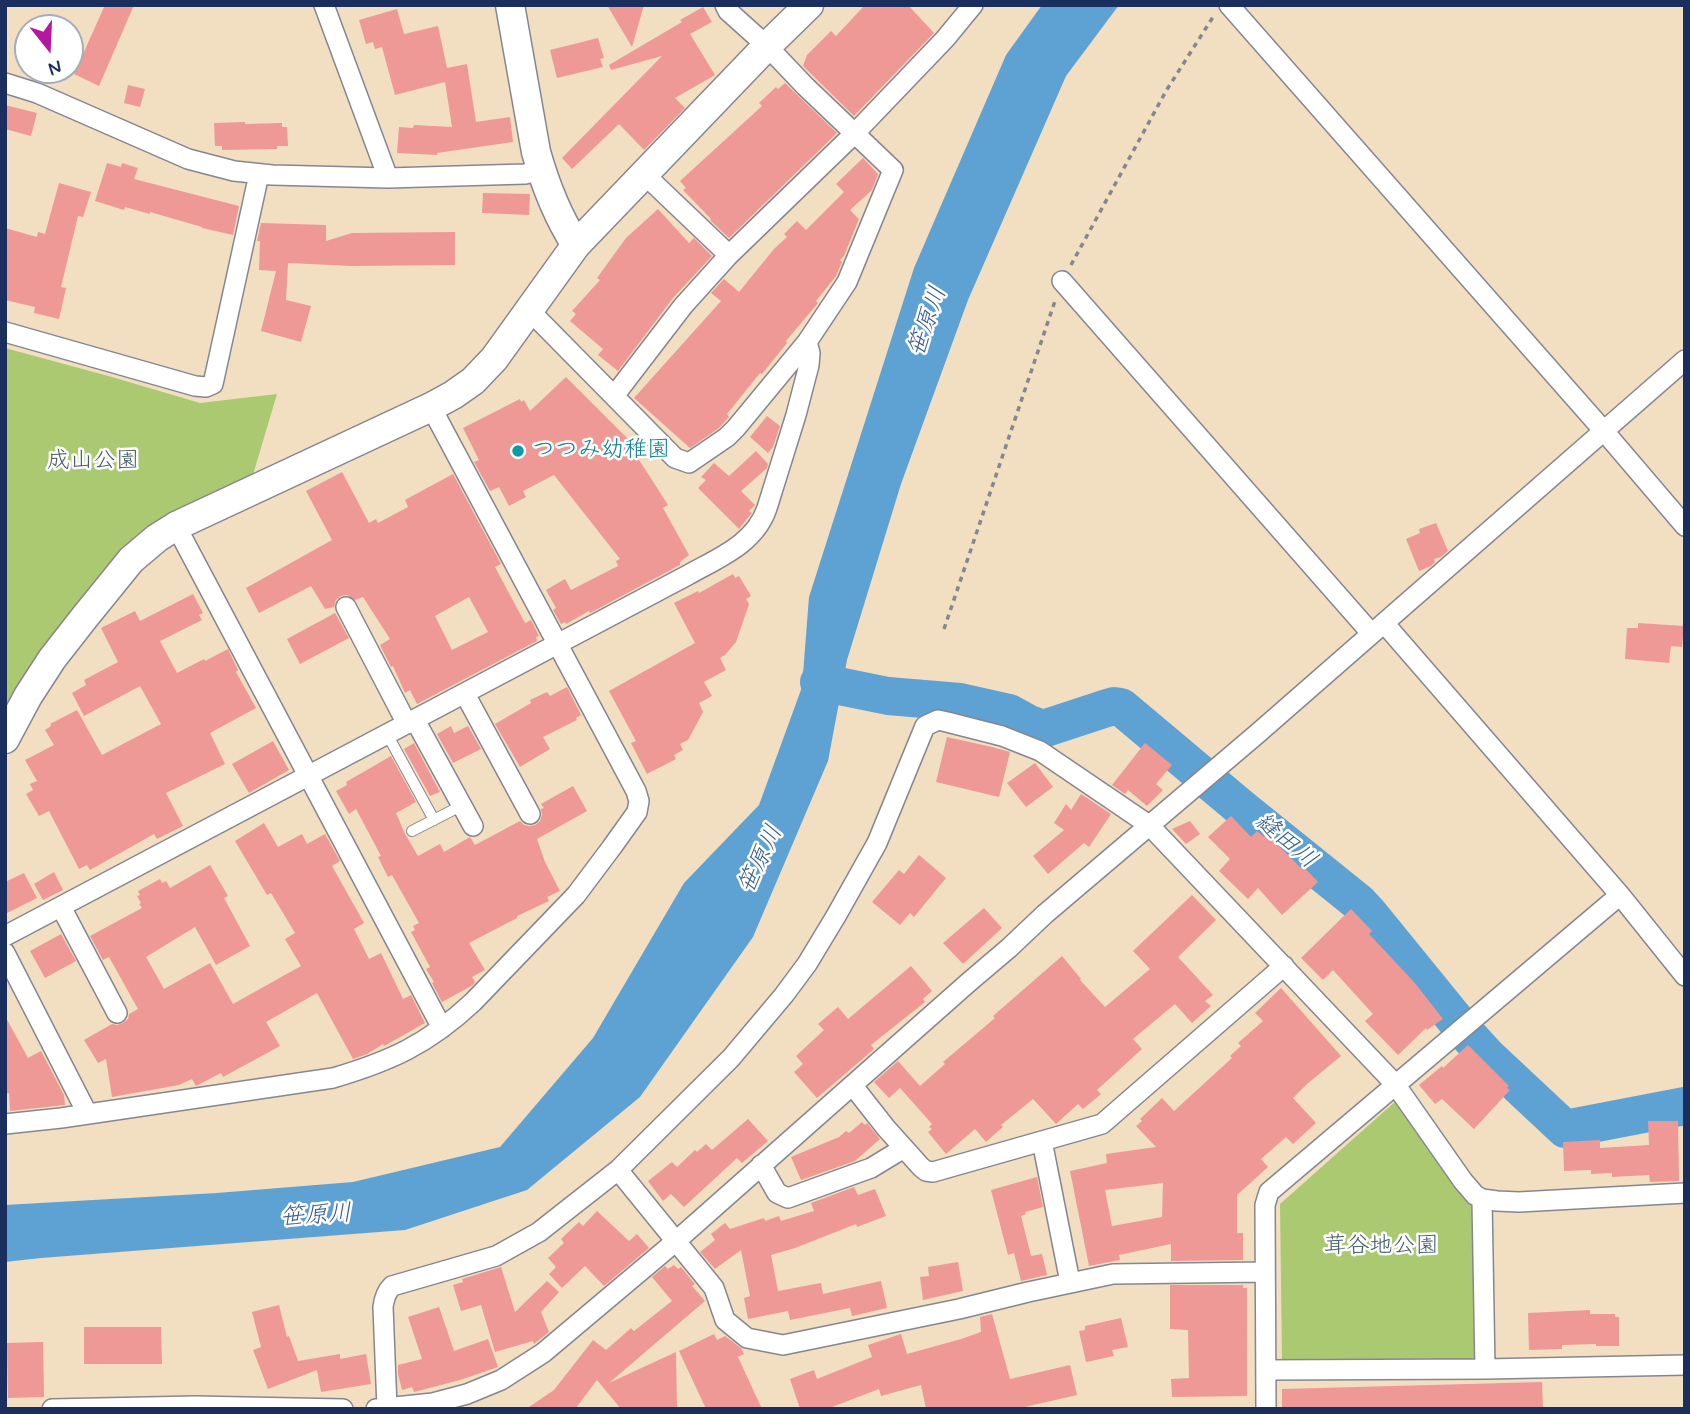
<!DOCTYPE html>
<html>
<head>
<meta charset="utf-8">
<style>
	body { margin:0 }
	#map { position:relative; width:1690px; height:1414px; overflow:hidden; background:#f2dec1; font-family:Mynerve,sans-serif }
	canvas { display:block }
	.frame { position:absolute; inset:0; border:7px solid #1b2f5e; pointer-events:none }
	.north { position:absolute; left:14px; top:14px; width:70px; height:70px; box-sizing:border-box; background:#fff; border:2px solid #a4acbf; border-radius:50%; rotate:162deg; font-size:19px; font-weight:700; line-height:28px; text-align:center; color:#1b2f5e }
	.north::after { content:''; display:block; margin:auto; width:24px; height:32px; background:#b5179e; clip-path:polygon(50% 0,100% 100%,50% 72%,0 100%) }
</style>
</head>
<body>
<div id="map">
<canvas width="1690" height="1414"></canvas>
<div class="frame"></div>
<div class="north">N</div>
</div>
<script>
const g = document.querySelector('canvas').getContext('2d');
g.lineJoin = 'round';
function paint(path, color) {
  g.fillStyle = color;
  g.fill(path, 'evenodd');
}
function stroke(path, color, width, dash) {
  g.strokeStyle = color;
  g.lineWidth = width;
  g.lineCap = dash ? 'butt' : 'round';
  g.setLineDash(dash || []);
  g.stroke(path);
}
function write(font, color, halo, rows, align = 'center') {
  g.font = font + ' Mynerve,"Klee One",sans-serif';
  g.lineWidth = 5;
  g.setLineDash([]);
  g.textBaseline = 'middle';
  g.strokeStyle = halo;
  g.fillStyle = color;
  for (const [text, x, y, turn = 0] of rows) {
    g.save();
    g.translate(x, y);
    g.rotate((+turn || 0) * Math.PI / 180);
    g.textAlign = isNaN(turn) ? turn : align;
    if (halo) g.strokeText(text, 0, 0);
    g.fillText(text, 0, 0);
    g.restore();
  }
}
const green = new Path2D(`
	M5 348 112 377 200 403 277 394 252 478 143 533 5 712Z
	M1397 1100 1479 1201 1478 1363 1282 1362 1280 1204Z`);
const water = new Path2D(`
	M1042 5H1119L1066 76 968 300 901 484 847 660 828 761 753 937 640 1097 527 1190 405 1230 41 1258 5 1262V1205L217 1193 353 1182 500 1147 593 1038 684 883 759 805 802 687 809 597 914 268 1006 55Z`);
const river = new Path2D(`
	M819 682 888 696 960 702 1009 713 1029 724 1043 729 1107 708 1114 706 1121 707 1240 807 1358 902 1370 915 1466 1033 1487 1056 1565 1129 1685 1106`);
const building = new Path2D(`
	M105 5H134L99 86 74 74Z
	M607 5H644L632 47Z
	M865 5H908L934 33 854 116 803 66 807 55 831 31 836 36Z
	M703 7 712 22 690 34 715 75 675 98 685 108 644 150 619 124 572 169 562 158 662 56 611 70 609 65 682 22 680 20Z
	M397 9 404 34 438 26 447 68 467 64 476 122 510 117 513 142 437 153V155L397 153 399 127 413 128 414 125 452 127 445 82 395 95 382 47 375 49 373 42 366 44 359 20Z
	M598 38 604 58 600 59 603 67 557 78 550 50Z
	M785 83 837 133 729 238 710 220 711 219 683 190 686 188 680 181 762 106 759 103 776 87 778 89Z
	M128 85 145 89 140 107 124 103Z
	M5 105 37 113 31 136 5 129Z
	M245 122V124L282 123V127H287L288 146H277V149L222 150V146H215L214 123Z
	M863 158 878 174 872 190 850 210 859 219 844 256 840 260 842 262 836 276 816 301 818 303 786 341 787 343 762 374 760 373 727 414 729 417 719 428 690 448 634 398 721 301 711 293 724 279 739 292 774 249 787 237 784 234 797 221 806 230 844 192 836 184Z
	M107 163 121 167 122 163 138 168 134 179 239 206 233 235 202 228V227L150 212V214L125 207 124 210 95 201Z
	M59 183 91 192 83 217 78 216 61 287 66 288 59 319 34 313 35 307 5 300V228L37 237 38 232 45 234Z
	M483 193 530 194 529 215 482 213Z
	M658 209 689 243 694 238 712 256 673 298 618 371 598 355 603 349 570 321 576 314 572 311 600 280 597 278 626 238Z
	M261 223 326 225V241L352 233 455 232V265L351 266 288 263 286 300 311 306 301 342 261 331 276 271 259 270 260 241H257Z
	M566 377 627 438 635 451 634 452 668 505 663 508 689 555 680 562V565L590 613 589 611 566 624 565 622 561 624 553 610 556 608 546 590 565 579 571 590 618 566 616 561 620 559 554 475 523 491 526 497 509 506 499 487 490 491 474 462 479 460 463 428 520 399 521 402 524 400 530 411Z
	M767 416 780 426 773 447 768 453 750 437Z
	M756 451 768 464 767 468 741 491 755 505 749 511 752 513 751 514 739 529 698 488 706 480 701 477 714 463 729 476Z
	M342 472 369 523 376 519 378 523 408 507 405 500 453 474 501 564 495 567 525 623 531 620 539 636 536 637 537 641 417 704 410 690 405 693 393 666 391 667 380 645 390 639 363 597 355 600 347 595 341 596 336 600 334 607 325 609 311 586 259 613 246 588 332 540 306 491ZM469 597 488 632 452 650 435 616Z
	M1436 523 1448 551 1441 557 1434 559 1435 562 1431 566 1419 571 1406 539 1420 533 1419 529Z
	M733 574 735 578 739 576 751 596 746 599 749 604 736 642 725 655 720 658 726 670 704 682 712 696 699 703 703 712 688 740 680 744 683 750 674 755 676 759 647 774 631 743 636 741 609 691 695 643 674 603 698 591 699 593Z
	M193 594 203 613 199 615 202 620 160 641 177 673 204 659 205 661 228 649 238 670 236 672 256 708 210 733 225 764 166 793 183 826 157 839 154 834 90 870 87 865 79 869 49 811 39 816 26 794 33 790 30 784 37 781 25 760 54 745 45 730 51 726 50 724 77 710 102 755 161 724 140 686 84 716 72 693 86 685 84 680 118 662 101 628 135 611 140 621Z
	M335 613 349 638 300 664 287 639Z
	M1638 623 1684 626 1682 647 1671 646 1669 663 1625 659 1627 628H1638Z
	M567 687 581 715 576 718 577 720 543 737 550 749 520 767 495 724 531 703 530 700 547 692 550 696Z
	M451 726 454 733 468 726 481 749 453 763 437 734Z
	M947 737 992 747 1010 752 999 797 936 782Z
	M273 741 289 770 249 793 232 764Z
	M414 743 440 792 430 796 404 749Z
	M1145 743 1172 765 1156 784 1163 790 1147 806 1128 790 1125 794 1112 785Z
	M391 756 416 802 396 813 405 834 418 856 440 844 444 852 470 837 475 845 520 821 524 825 529 826 535 825 540 821 542 815 541 809 544 808 541 804 573 786 587 811 537 839 545 862 560 891 547 897 549 901 517 916V918L469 943 485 970 472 977 475 982 473 985 442 1002 432 983 434 982 426 969 430 967 411 932 415 930 413 926 419 923 392 875 388 877 378 857 381 856 356 809 349 814 336 791 347 785 346 782Z
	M1035 763 1053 787 1026 807 1007 783Z
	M1081 794 1111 814 1089 847 1084 843 1048 874 1033 856 1064 830 1054 823 1066 804 1071 810Z
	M1231 816 1251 837 1257 831 1264 837 1267 834 1301 868 1303 866 1318 882 1282 915 1258 888 1248 899 1219 871 1230 859 1208 837Z
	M1190 821 1200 834 1186 844 1172 829Z
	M264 823 278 847 302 834 307 844 325 834 340 861 332 866 364 923 354 929 369 959 381 953 403 999 411 995 425 1023 384 1046 383 1044 367 1054 353 1059 317 993 266 1022 280 1046 223 1077 221 1073 196 1086 192 1079 179 1085 112 1097 106 1059 98 1063 84 1040 112 1024 117 1025 123 1023 128 1019 129 1014 138 1009 109 957 103 960 90 936 142 908 139 904 141 903 137 896 140 895 138 891 160 879 162 883 166 881 170 888 210 865 228 896 224 898 250 946 216 965 195 927 146 957 164 989 210 963 233 1004 301 966 285 939 295 933 271 893 267 895 235 841Z
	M919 855 946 878 914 917 910 913 900 925 872 902 899 870 904 874Z
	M54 872 63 890 43 900 34 884Z
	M24 873 37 898 5 914V882Z
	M1192 895 1216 920 1178 957 1213 995 1205 1001 1211 1006 1192 1023 1175 1004 1133 1039 1142 1049 1097 1090 1101 1094 1083 1109 1078 1104 1056 1124 1033 1099 1001 1125 1003 1127 986 1142 975 1129 946 1154 928 1132 932 1129 929 1127 932 1124 900 1088 889 1098 874 1082 898 1061 920 1086 945 1064 943 1062 995 1018 993 1016 1062 956 1081 979 1080 980 1105 1007 1150 969 1133 951Z
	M984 908 1002 928 963 964 943 943Z
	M1351 909 1372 931 1369 934 1414 982 1443 1019 1427 1030 1426 1028 1398 1055 1365 1021 1373 1014 1333 970 1323 980 1301 958Z
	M61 934 76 961 45 978 30 951Z
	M911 966 932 991 923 999 925 1002 871 1045 874 1049 817 1098 794 1072 803 1064 796 1056 824 1030 818 1024 838 1007 848 1019Z
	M1281 988 1341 1056 1307 1084 1293 1098 1316 1123 1293 1144 1286 1137 1261 1159 1268 1167 1237 1195V1233H1243V1260L1171 1261V1244L1119 1255 1120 1260 1089 1266 1070 1171 1107 1163 1106 1154 1156 1147 1136 1126 1142 1121 1140 1119 1162 1098 1174 1111 1232 1058 1230 1056 1241 1046 1238 1043 1263 1021 1255 1013ZM1163 1183 1162 1217 1112 1226 1105 1190Z
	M5 1016 28 1058 41 1051 64 1095 65 1105 10 1111 9 1093 5 1094Z
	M1468 1045 1509 1086 1507 1088 1510 1090 1474 1129 1442 1099 1435 1104 1419 1085 1442 1066 1443 1068Z
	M748 1119 768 1141 742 1163 737 1158 684 1207 671 1194 663 1201 648 1181 672 1162 677 1167 695 1150 697 1152 706 1144 712 1150Z
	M1648 1121H1678L1679 1181 1650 1182 1649 1175 1612 1177V1173L1591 1174V1170L1564 1171 1563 1142 1600 1140V1148L1649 1145Z
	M862 1122 865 1125 867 1123 880 1139 855 1161 801 1180 791 1157 839 1137 846 1131 849 1133Z
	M1037 1177 1043 1207 1025 1212 1026 1214 1021 1216 1031 1256 1042 1254 1047 1275 1021 1281 1014 1253 1008 1255 991 1190Z
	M854 1187 858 1195 875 1189 886 1216 857 1227 856 1224 795 1248 771 1255 778 1291 821 1283 823 1294 881 1281 887 1308 852 1316 850 1308 790 1320 788 1311 748 1319 744 1298 750 1296 741 1250 715 1269 700 1252 715 1240 711 1234 725 1223 730 1229 764 1218 765 1221 779 1216 781 1221 814 1211 811 1203Z
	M597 1211 629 1241 637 1234 649 1248 604 1286 585 1266 562 1288 549 1274 556 1267 548 1258 564 1243 561 1239 579 1222 583 1226Z
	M958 1262 963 1291 923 1300 920 1277 929 1276 928 1267Z
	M674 1265 678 1269 681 1267 695 1284 692 1286 705 1301 609 1383 676 1352 677 1409H621L597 1380 575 1409H526L554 1390 593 1340 606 1350 631 1328 634 1331 672 1301 652 1277 665 1266 668 1269Z
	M501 1267 515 1312 547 1281 559 1292 541 1312 549 1332 534 1344 533 1341 495 1352 481 1305 461 1311 453 1285 463 1282 462 1279Z
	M1170 1285H1243V1288H1247V1396L1172 1397 1171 1379 1189 1378 1188 1330 1170 1329Z
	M279 1305 287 1337 289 1336 298 1361 340 1354V1359L366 1354 371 1384 321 1392 317 1370 268 1389 253 1350 261 1347 252 1312Z
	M439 1307 454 1351 488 1339 498 1367 460 1380 414 1392 412 1387 402 1390 398 1374V1365L422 1359 408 1317Z
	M1590 1310V1314H1615V1317H1619V1346H1596V1344L1562 1345V1349L1529 1350 1528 1313Z
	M992 1314 1010 1379 1070 1365 1077 1395 1016 1409H926L921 1385 881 1396 879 1389 827 1409H800L790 1379 814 1370 817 1379 872 1357 868 1345 901 1334 907 1354 961 1339 981 1332 980 1317Z
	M1121 1318 1128 1347 1112 1350 1114 1356 1086 1362 1079 1331 1085 1330V1326Z
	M84 1327H161L162 1364H84Z
	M714 1334 717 1340 725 1336 741 1348 744 1354 738 1357 762 1409H706L679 1351Z
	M43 1342 44 1397 8 1398 7 1343Z
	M1542 1382 1543 1409H1282V1389Z`);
const path = new Path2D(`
	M1071 265 1166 91 1213 17
	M944 629 1055 301`);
const lane = new Path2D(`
	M387 734 434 820
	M412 831 453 810`);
const street = new Path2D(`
	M324 5 388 178
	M1229 5 1603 430 1685 526
	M5 83 37 93 188 159 234 171 272 175 388 178 525 174 541 170
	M644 174 729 255
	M1062 281 1371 633
	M529 310 675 458 689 463 727 437 736 428 807 342 847 282 893 170 805 86 767 46 728 11 725 5
	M5 332 195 386 206 387 213 384 259 174
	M614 396 683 306 729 255 855 133 945 39 973 5
	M176 526 442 1028
	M346 607 407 724
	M1384 623 1620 895 1685 976
	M465 694 530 814
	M415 720 473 826
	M61 907 117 1013
	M5 936 688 575C718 558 755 544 767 508L796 415 809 365 810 353 807 342
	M5 953 87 1113
	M853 1086 886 1128 921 1167 926 1171 933 1172 1102 1124 1284 966
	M5 1124 61 1118 333 1078C391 1061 428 1044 473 1002L576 895 612 847 637 812 639 801 636 791 431 407
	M1042 1141 1070 1282
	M761 1165 777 1193 788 1198 871 1168 904 1148
	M618 1170 714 1288 725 1320 747 1338 783 1345 959 1309 1028 1292 1113 1274 1265 1272
	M1482 1199 1485 1369
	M1266 1370 1485 1369 1685 1365
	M387 1408 383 1307C384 1299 387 1291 392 1286L496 1256 539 1232 618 1170 731 1058 784 995 807 964 836 916 877 843 925 726 938 720 947 722 1002 736 1040 751 1149 825 1395 1084 1463 1181 1475 1195 1482 1199 1497 1201 1519 1202 1685 1193
	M52 1409 195 1406 343 1409
	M376 1409 433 1403 467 1394 501 1380 543 1353 675 1242 969 982 1009 948 1045 914 1257 734 1685 360
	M1266 1409 1265 1205 1269 1192 1620 895`);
const secondary = new Path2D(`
	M510 5 536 152C545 184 558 217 576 245
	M5 739 28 696 52 659 84 618 131 560 157 538 176 526 431 407 453 395 473 381 494 359 576 245 767 46 809 5`);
const markers = [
	[518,451,7,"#0f9aa8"]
];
const cultureNames = [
	["つつみ幼稚園",532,451]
];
const parkNames = [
	["成山公園",93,462],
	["茸谷地公園",1381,1247]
];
const waterNames = [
	["笹原川",929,322,-71],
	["縫田川",1285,842,40],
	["笹原川",762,860,-65],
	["笹原川",316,1217,-4]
];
paint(green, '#abc970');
paint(water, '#5ea2d3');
stroke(river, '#5ea2d3', 38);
paint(building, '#ee9995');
stroke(lane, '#868690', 12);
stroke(street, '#868690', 22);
stroke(secondary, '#868690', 31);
stroke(path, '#868690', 3.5, [5, 5]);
stroke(lane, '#fff', 10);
stroke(street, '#fff', 19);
stroke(secondary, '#fff', 28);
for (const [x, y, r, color] of markers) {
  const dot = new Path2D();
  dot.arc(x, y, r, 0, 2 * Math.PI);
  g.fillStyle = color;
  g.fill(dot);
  stroke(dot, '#fff', 2.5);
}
write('23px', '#0d838f', '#fff', cultureNames, 'left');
write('23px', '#465d63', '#fff', parkNames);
write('italic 24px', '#365d8d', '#fff', waterNames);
</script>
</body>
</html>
